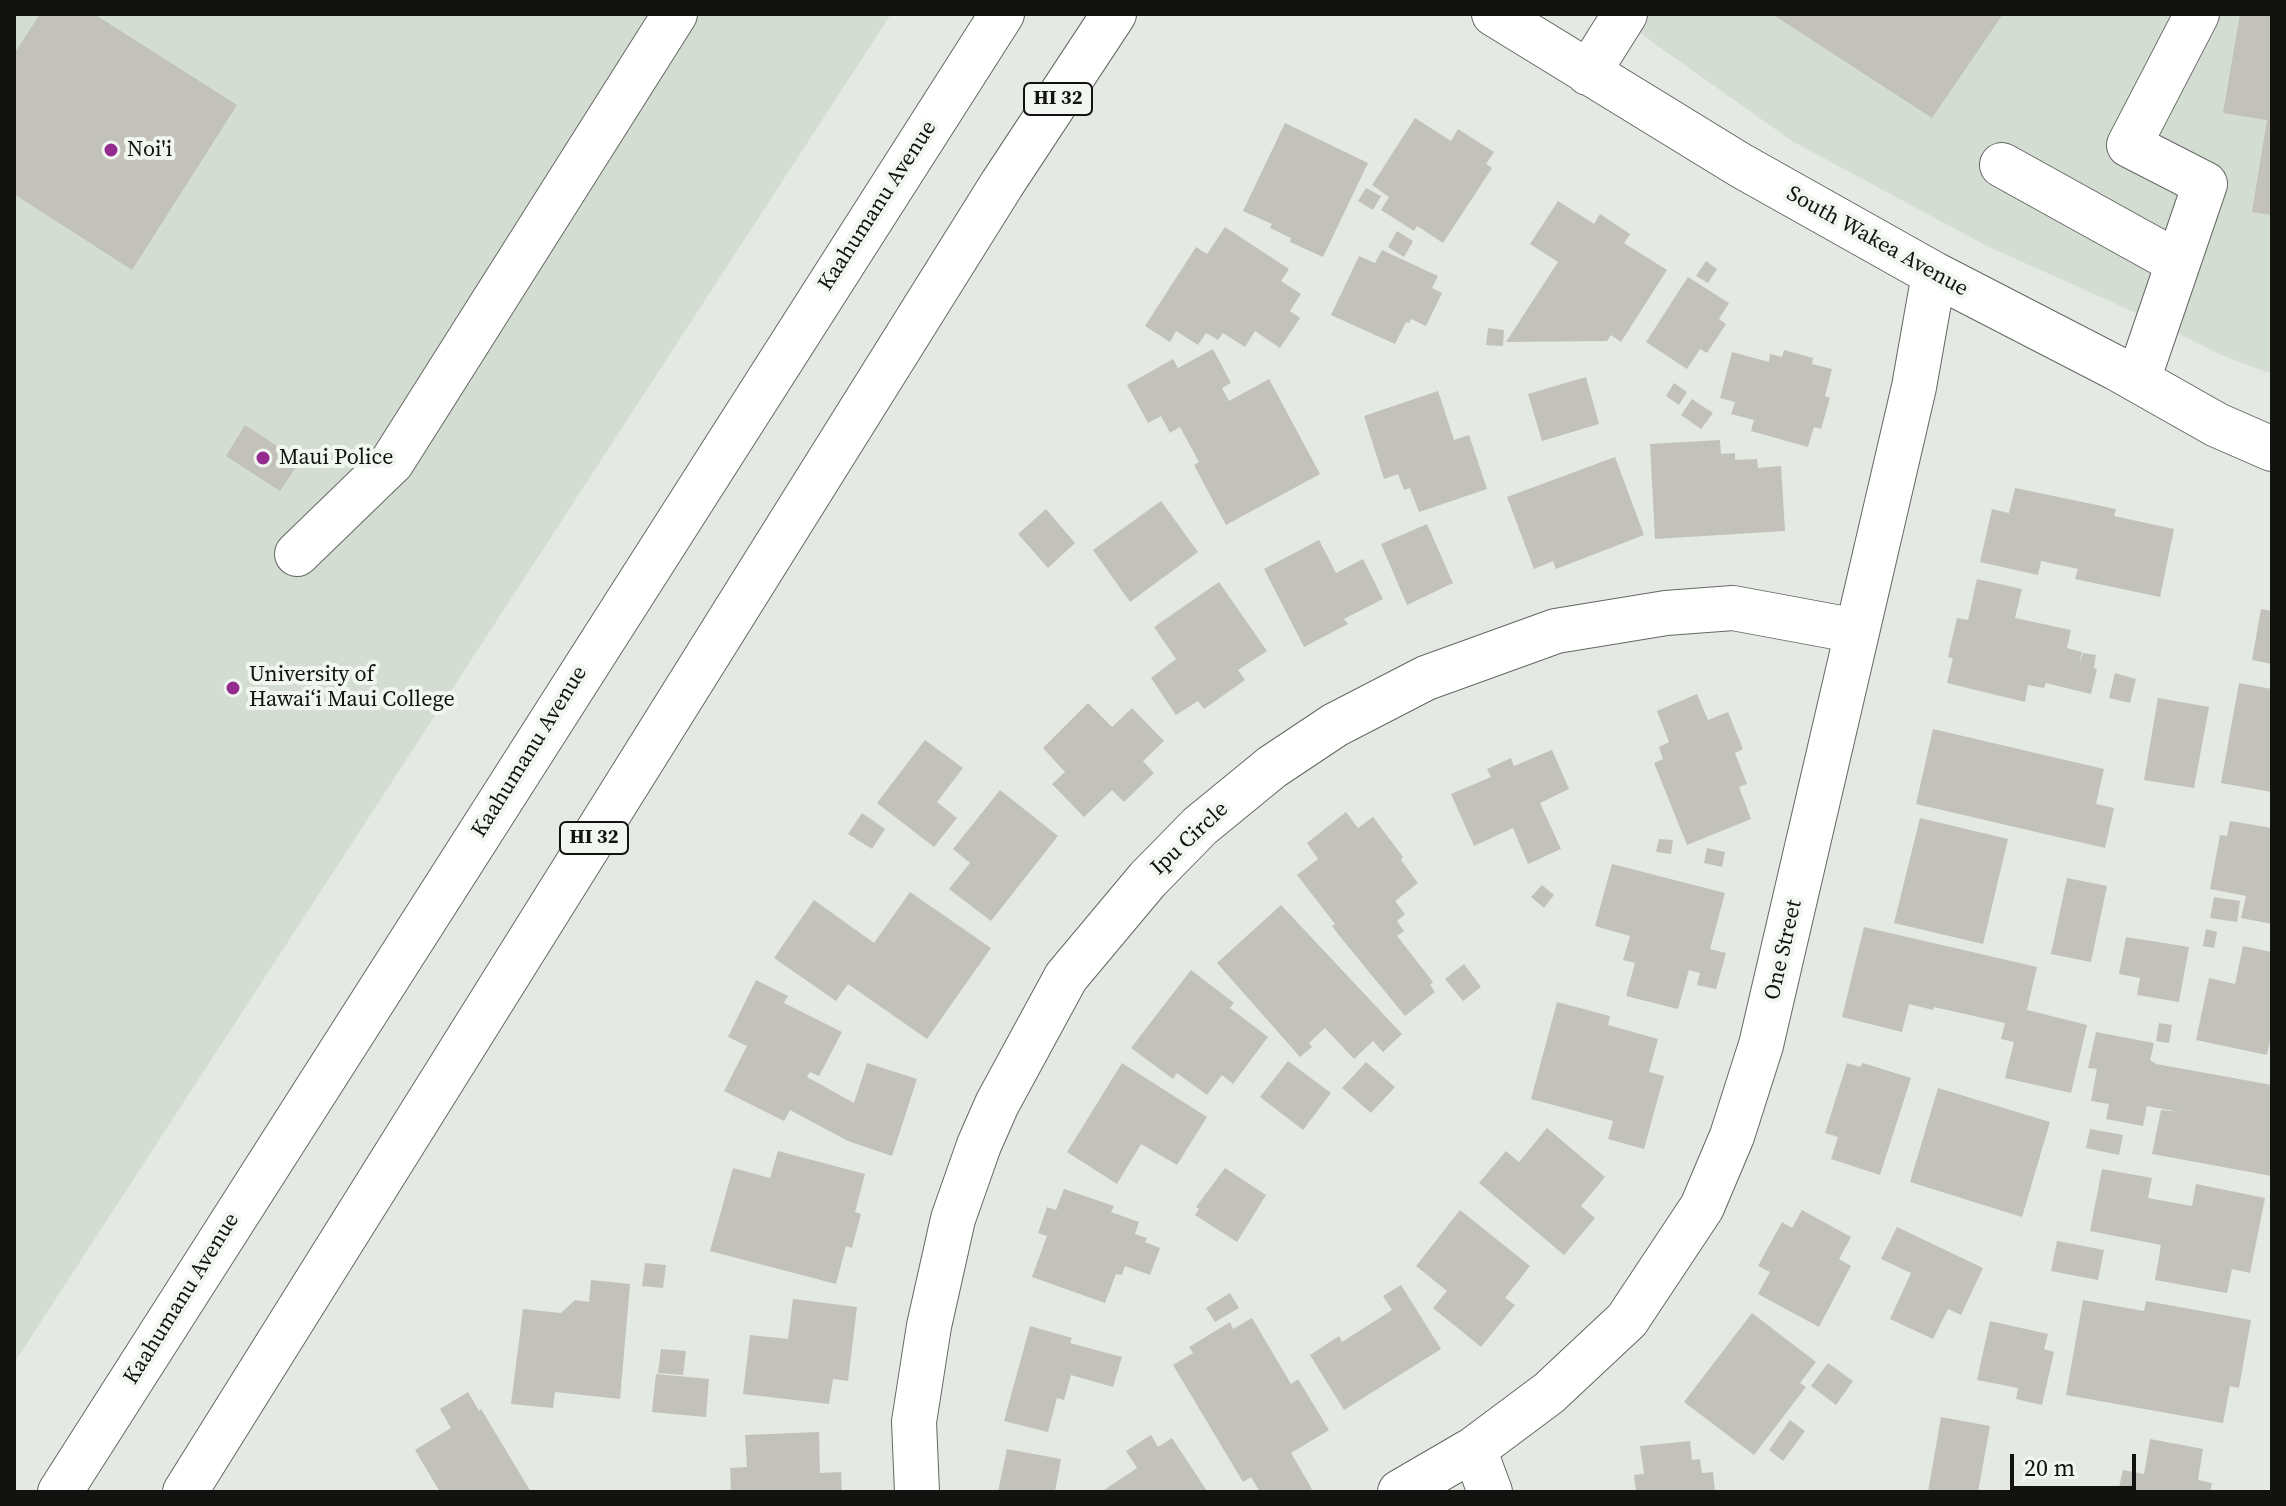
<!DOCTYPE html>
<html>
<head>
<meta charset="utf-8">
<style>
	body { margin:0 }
	#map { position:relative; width:2286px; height:1506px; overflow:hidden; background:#e4e9e3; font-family:"Source Serif 4",serif }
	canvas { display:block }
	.frame { position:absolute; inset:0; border:16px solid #121311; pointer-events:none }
	.scale { position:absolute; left:2010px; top:1454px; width:126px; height:36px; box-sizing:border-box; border:4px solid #121311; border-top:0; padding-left:10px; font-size:24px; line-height:28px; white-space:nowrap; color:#121311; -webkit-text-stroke:6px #f2f6f0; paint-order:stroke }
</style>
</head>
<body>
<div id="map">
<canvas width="2286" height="1506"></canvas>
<div class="frame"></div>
<div class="scale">20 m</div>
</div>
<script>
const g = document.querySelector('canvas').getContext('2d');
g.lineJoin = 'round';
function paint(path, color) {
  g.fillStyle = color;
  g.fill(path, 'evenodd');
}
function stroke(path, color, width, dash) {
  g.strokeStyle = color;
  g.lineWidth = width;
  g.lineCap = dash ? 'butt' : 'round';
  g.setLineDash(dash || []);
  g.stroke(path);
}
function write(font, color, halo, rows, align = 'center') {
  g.font = font + ' "Source Serif 4",serif';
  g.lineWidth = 8;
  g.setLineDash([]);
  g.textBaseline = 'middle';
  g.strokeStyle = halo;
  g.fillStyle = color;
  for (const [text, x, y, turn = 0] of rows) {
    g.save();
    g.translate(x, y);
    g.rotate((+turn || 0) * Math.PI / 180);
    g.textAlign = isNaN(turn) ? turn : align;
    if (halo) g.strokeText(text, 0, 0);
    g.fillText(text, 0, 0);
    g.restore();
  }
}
const built = new Path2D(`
	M14 14H891L14 1363Z
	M1613 14H2272V374L2221 355 2156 322 1985 245 1792 141Z`);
const building = new Path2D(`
	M40 14H94L237 105 132 270 14 194V54Z
	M1772 14H2003L1932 118Z
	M2240 14H2272V215L2252 212 2267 120 2223 113Z
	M1415 118 1451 141 1458 129 1494 152 1486 164 1492 168 1443 243 1417 226 1414 231 1381 210 1389 197 1372 185Z
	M1285 123 1368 163 1323 257 1290 242 1291 238 1270 228 1272 224 1243 211Z
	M1366 188 1381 196 1373 210 1358 201Z
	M1558 201 1594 224 1600 214 1630 234 1624 243 1667 270 1621 342 1611 335 1607 341 1506 342 1558 262 1530 244Z
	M1225 227 1289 269 1281 281 1301 294 1290 311 1300 318 1280 348 1255 331 1245 347 1223 333 1218 340 1206 333 1198 345 1176 331 1170 342 1145 326 1196 247 1207 254Z
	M1397 231 1413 241 1404 257 1388 247Z
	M1382 250 1438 276 1432 288 1442 293 1426 326 1411 319 1409 323 1406 322 1395 344 1331 315 1359 256 1375 263Z
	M1706 261 1717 269 1708 283 1696 276Z
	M1688 277 1729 303 1719 319 1726 324 1707 353 1700 349 1687 369 1646 342Z
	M1488 328 1504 330 1503 346 1486 345Z
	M1213 349 1231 383 1222 388 1229 401 1269 379 1320 474 1226 525 1194 465 1199 462 1180 427 1170 433 1161 416 1148 423 1127 385 1173 359 1178 368Z
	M1784 350 1813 358 1812 364 1832 369 1825 396 1830 398 1821 429 1814 427 1808 447 1751 431 1754 420 1731 414 1735 402 1720 398 1732 352 1769 362 1770 354 1782 357Z
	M1586 377 1599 424 1542 441 1528 394Z
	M1674 383 1687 392 1679 405 1666 396Z
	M1438 391 1454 440 1469 435 1487 489 1419 512 1410 488 1404 490 1398 474 1384 479 1364 416Z
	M1692 399 1713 413 1701 429 1681 415Z
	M245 425 300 461 280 491 226 456Z
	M1720 440 1721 454 1735 453V460L1757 459 1758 468 1781 466 1785 531 1655 539 1650 444Z
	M1615 457 1644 535 1556 569 1553 561 1534 569 1507 497Z
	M2015 488 2116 509 2114 516 2174 529 2160 597 2075 579 2078 569 2041 561 2038 575 1980 562 1992 509 2009 513Z
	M1161 501 1198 552 1130 602 1093 550Z
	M1046 509 1075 543 1048 568 1018 534Z
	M1427 524 1453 583 1407 605 1381 544Z
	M1319 540 1336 573 1363 559 1383 599 1344 619 1348 624 1304 647 1264 569Z
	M1977 579 2022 589 2015 618 2071 630 2067 648 2082 652 2079 665 2083 653 2096 655 2094 668 2097 669 2091 694 2046 683 2044 688 2028 685 2025 702 1947 683 1953 658 1948 657 1957 618 1968 620Z
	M1219 582 1267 651 1238 670 1245 680 1204 709 1198 701 1176 715 1151 678 1176 659 1154 627Z
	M2261 609 2272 611V664L2252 660Z
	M2115 673 2136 679 2130 703 2109 698Z
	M2239 683 2272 689V792L2221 783Z
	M1697 694 1708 720 1728 712 1743 749 1735 753 1747 784 1739 787 1751 819 1687 845 1654 763 1663 759 1659 747 1669 742 1657 711Z
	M2158 698 2209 707 2194 788 2144 780Z
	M1088 703 1112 727 1132 708 1164 741 1143 761 1154 773 1124 802 1112 790 1084 817 1052 784 1065 772 1043 748Z
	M1933 729 2104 769 2096 804 2114 808 2105 848 1916 804Z
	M925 740 963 768 937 802 957 818 934 847 877 803Z
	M1552 750 1569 789 1540 803 1561 849 1528 864 1513 828 1474 846 1451 794 1491 777 1487 769 1511 758 1514 766Z
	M1000 790 1058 836 991 921 949 889 970 863 953 849Z
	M1346 812 1358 828 1373 817 1403 857 1401 860 1418 883 1395 901 1405 914 1397 921 1404 931 1397 936 1433 982 1430 985 1435 992 1405 1016 1338 934 1332 926 1335 924 1297 875 1318 859 1307 843Z
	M862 813 885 829 872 849 848 834Z
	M1920 818 2008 839 1983 944 1894 923Z
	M2230 821 2272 828V924L2241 918 2246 896 2210 889 2220 835 2227 836Z
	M1659 839 1673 840 1671 854 1656 852Z
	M1707 848 1725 852 1722 867 1704 863Z
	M1612 864 1725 893 1710 949 1726 953 1716 989 1697 985 1700 973 1689 970 1678 1009 1626 996 1635 963 1623 960 1630 936 1595 926Z
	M2067 878 2107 886 2091 962 2051 954Z
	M1542 885 1554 895 1544 908 1531 897Z
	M910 892 991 948 927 1039 848 984 836 1001 774 958 814 900 874 943Z
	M2214 897 2240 901 2237 922 2210 918Z
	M1281 905 1402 1034 1383 1052 1373 1041 1354 1059 1325 1028 1309 1043 1312 1047 1300 1057 1217 963Z
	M1864 927 2037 967 2027 1010 2087 1025 2071 1093 2005 1078 2014 1042 2001 1039 2005 1023 1934 1007 1933 1010 1909 1004 1902 1032 1842 1017Z
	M2206 929 2217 932 2214 948 2203 946Z
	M2126 937 2189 947 2179 1002 2137 995 2140 978 2119 974Z
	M2243 946 2272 952V1032L2267 1055 2196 1040 2209 978 2235 984Z
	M1464 964 1481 987 1463 1001 1445 979Z
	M1191 970 1234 1003 1230 1008 1268 1037 1233 1084 1222 1075 1207 1095 1177 1073 1173 1079 1131 1048Z
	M756 980 788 996 784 1003 842 1032 819 1076 810 1072 807 1077 854 1103 867 1063 917 1079 892 1156 848 1141 790 1110 784 1121 724 1091 747 1046 728 1037Z
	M1557 1002 1610 1016 1608 1025 1658 1039 1649 1072 1664 1076 1644 1149 1608 1139 1613 1121 1531 1099Z
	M2159 1023 2172 1025 2169 1043 2156 1041Z
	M2096 1032 2154 1043 2150 1060 2156 1064 2272 1085V1176L2152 1154 2161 1110 2180 1112 2147 1106 2143 1126 2106 1119 2109 1104 2091 1101 2097 1069 2088 1068Z
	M1288 1061 1331 1093 1303 1130 1260 1097Z
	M1366 1062 1395 1087 1371 1113 1342 1088Z
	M1122 1063 1207 1117 1177 1165 1141 1144 1117 1184 1067 1152Z
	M1847 1063 1860 1067 1863 1063 1911 1078 1880 1175 1831 1159 1838 1137 1825 1133Z
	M1938 1088 2050 1122 2022 1217 1910 1182Z
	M1547 1128 1605 1177 1581 1206 1595 1218 1564 1255 1479 1183 1506 1151 1519 1162Z
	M2090 1129 2123 1135 2119 1155 2086 1148Z
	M778 1151 865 1174 855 1212 861 1214 852 1248 846 1246 836 1284 710 1251 733 1168 770 1178Z
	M1225 1168 1266 1195 1237 1242 1195 1215 1199 1209 1196 1207Z
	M2102 1169 2152 1178 2148 1198 2192 1206 2196 1184 2265 1198 2250 1273 2232 1269 2227 1293 2155 1280 2161 1245 2090 1231Z
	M1064 1189 1114 1206 1111 1212 1139 1222 1135 1234 1147 1238 1145 1242 1160 1248 1150 1275 1125 1266 1122 1275 1116 1274 1105 1303 1032 1277 1047 1236 1038 1233 1047 1207 1056 1210Z
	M1460 1210 1530 1266 1505 1298 1515 1305 1481 1347 1433 1308 1447 1291 1416 1266Z
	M1802 1210 1851 1237 1839 1259 1851 1266 1819 1327 1758 1294 1770 1272 1758 1266 1782 1222 1792 1228Z
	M1897 1227 1983 1268 1961 1315 1948 1309 1933 1339 1890 1319 1911 1273 1881 1259Z
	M2057 1241 2104 1250 2098 1280 2051 1271Z
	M645 1263 666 1265 663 1288 642 1286Z
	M591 1280 630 1284 620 1399 555 1392 553 1408 511 1404 523 1309 561 1313 575 1300 589 1302Z
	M1401 1285 1441 1349 1344 1410 1310 1355 1339 1336 1342 1342 1392 1310 1383 1296Z
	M1230 1293 1239 1308 1215 1322 1206 1308Z
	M793 1299 857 1307 848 1381 833 1379 829 1404 743 1394 750 1335 788 1339Z
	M2083 1300 2144 1311 2146 1301 2251 1320 2239 1388 2230 1386 2223 1423 2066 1395Z
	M1752 1313 1816 1362 1800 1383 1806 1387 1754 1455 1684 1402Z
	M1252 1318 1291 1384 1298 1379 1329 1430 1291 1453 1312 1489 1307 1492H1260L1251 1477 1243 1482 1173 1365 1193 1353 1189 1347 1230 1322 1233 1329Z
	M1990 1321 2048 1334 2044 1349 2054 1352 2042 1405 2016 1399 2018 1388 1977 1380Z
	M1030 1326 1072 1338 1070 1343 1122 1357 1113 1387 1071 1375 1064 1400 1057 1398 1048 1432 1004 1421Z
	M661 1349 686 1351 683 1375 658 1373Z
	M1828 1363 1853 1381 1836 1405 1811 1386Z
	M656 1374 709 1379 706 1417 652 1412Z
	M468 1392 479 1411 481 1409 531 1492H440L415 1450 451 1428 440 1409Z
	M1941 1417 1990 1426 1978 1492H1928Z
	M1790 1420 1805 1431 1783 1461 1769 1450Z
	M819 1432 820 1473 841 1472 842 1492H731L730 1468 747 1467 745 1435Z
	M1151 1435 1158 1447 1172 1438 1207 1491 1101 1492 1137 1468 1126 1451Z
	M2150 1439 2203 1449 2198 1480 2212 1483 2210 1492H2118L2123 1470 2144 1474Z
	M1690 1441 1692 1460 1700 1459 1702 1473 1713 1472 1715 1492H1636L1634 1475 1644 1474 1640 1446Z
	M1007 1449 1061 1459 1055 1492H998Z`);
const minor = new Path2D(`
	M1494 14 1740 165 1934 274 2118 369 2217 425 2272 449
	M1588 73 1625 14
	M2002 165 2177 262
	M2138 380 2205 184 2129 145 2197 14
	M297 554 392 462 675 14
	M1474 1449 1490 1492
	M917 1492 914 1422 929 1326 953 1219 979 1145 997 1104 1066 977 1148 879 1200 826 1272 767 1335 725 1426 678 1556 631 1666 613 1733 608 1857 631
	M1400 1492 1474 1449 1549 1393 1627 1320 1702 1207 1732 1136 1761 1045 1914 387 1934 274`);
const major = new Path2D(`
	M60 1492 1002 14
	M185 1492 1002 184 1114 14`);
const markers = [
	[111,150,8,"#942c90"],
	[263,458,8,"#942c90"],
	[233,688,8,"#942c90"]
];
const shields = [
	[1058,99,68],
	[594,838,68]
];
const shieldNames = [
	["HI 32",1058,99],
	["HI 32",594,838]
];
const poiNames = [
	["Noi'i",127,150],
	["Maui Police",279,458],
	["University of",249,675],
	["Hawai‘i Maui College",249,700]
];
const streetNames = [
	["Kaahumanu Avenue",878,206,-57],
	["South Wakea Avenue",1877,242,29],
	["Kaahumanu Avenue",530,752,-58],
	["Ipu Circle",1190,839,-43],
	["One Street",1784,950,-77],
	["Kaahumanu Avenue",182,1299,-58]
];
paint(built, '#d3ddd1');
paint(building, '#c2c2bb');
stroke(minor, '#646863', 46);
stroke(major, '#646863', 46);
stroke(minor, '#fff', 44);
stroke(major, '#fff', 44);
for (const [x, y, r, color] of markers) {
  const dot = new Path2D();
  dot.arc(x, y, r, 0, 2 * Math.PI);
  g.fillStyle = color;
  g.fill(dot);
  stroke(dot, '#f2f6f0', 3);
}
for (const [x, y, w] of shields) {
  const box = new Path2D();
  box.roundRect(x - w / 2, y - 16, w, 32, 6);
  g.fillStyle = '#f2f6f0';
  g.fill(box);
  stroke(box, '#121311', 2);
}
write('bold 20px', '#121311', null, shieldNames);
write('22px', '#121311', '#f2f6f0', poiNames, 'left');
write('22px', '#121311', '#f2f6f0', streetNames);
</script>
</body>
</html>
